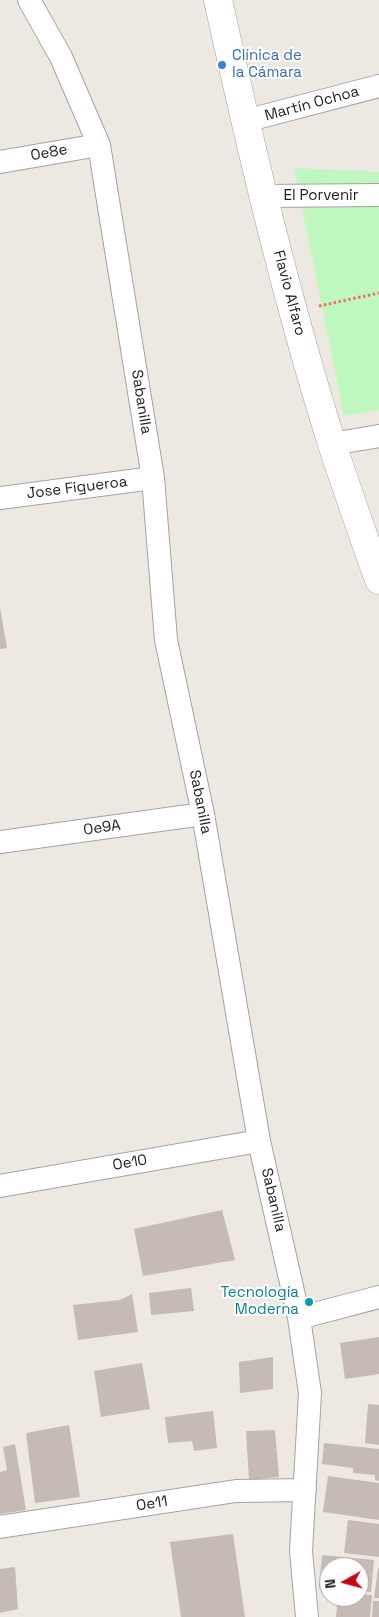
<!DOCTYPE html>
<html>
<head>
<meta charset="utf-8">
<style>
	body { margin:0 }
	#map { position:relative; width:379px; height:1617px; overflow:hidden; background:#ede8e2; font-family:"Space Grotesk",sans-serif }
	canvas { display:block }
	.north { position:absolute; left:319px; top:1557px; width:50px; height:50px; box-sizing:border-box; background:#fff; border:1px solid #a4a4a4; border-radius:50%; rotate:263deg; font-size:14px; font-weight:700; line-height:20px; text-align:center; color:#1c1c1c }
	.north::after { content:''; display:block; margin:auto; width:18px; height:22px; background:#c50313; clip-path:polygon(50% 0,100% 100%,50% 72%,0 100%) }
</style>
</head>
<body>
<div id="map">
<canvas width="379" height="1617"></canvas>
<div class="north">N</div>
</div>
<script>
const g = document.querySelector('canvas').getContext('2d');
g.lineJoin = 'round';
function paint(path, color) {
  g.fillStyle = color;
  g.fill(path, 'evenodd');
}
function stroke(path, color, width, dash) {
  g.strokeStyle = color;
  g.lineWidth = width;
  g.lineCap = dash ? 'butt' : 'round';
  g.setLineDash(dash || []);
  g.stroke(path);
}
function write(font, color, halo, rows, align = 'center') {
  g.font = font + ' "Space Grotesk",sans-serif';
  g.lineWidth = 4;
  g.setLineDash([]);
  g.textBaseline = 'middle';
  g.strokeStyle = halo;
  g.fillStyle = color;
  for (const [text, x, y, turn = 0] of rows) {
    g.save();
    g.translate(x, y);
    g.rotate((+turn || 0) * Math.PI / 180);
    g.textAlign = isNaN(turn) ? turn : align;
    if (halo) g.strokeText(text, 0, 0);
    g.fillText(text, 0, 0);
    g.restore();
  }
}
const park = new Path2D(`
	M294 168 379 172V410L344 416Z`);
const building = new Path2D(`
	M0 608 7 648 0 649Z
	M222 1210 235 1260 143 1276 134 1229Z
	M191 1288 194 1311 151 1315 149 1293Z
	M132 1294 138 1332 78 1340 73 1305 120 1300Z
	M379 1337V1374L345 1379 340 1343Z
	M273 1357V1389L240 1393 239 1362Z
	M142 1363 150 1409 101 1417 94 1371Z
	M368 1404 379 1405V1445L365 1443Z
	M213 1411 217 1448 194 1451 192 1441 168 1443 165 1417Z
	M69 1425 80 1497 35 1503 26 1433Z
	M275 1430 279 1477 249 1480 246 1431Z
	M324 1443 379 1449V1481L375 1480V1475L353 1473V1468L322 1464Z
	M15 1444 26 1510 0 1514V1472L7 1470 3 1447Z
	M328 1476 379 1483V1520L323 1512Z
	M348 1520 379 1524V1557L344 1553Z
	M233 1534 245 1617H181L170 1542Z
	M322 1555 374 1560 371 1592 359 1591V1567H329V1588L319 1587Z
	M15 1567 18 1609 0 1613V1569Z
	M378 1568H379V1598H374Z
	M359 1594 372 1595 370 1617H336L338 1597H359Z
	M373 1601H379V1617H372Z`);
const path = new Path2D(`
	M319 306 379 293`);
const minor = new Path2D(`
	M29 0 61 57 99 145 153 478 166 640 203 814 259 1141 299 1318 310 1393 301 1551 307 1617
	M245 121 379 86
	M0 162 99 145
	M263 196 379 195
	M332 444 379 436
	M0 498 153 478
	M0 842 203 814
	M0 1186 259 1141
	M299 1318 379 1297
	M0 1527 236 1491 305 1490`);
const tertiary = new Path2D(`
	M218 0C251 149 286 298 332 444 347 490 363 535 379 580`);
const markers = [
	[222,65,5,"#3f7fe0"],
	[309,1302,5,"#0f9aa8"]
];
const shopNames = [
	["Clínica de",232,56],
	["la Cámara",232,73]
];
const streetNames = [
	["Martín Ochoa",312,104,-15],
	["Oe8e",49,153,-10],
	["El Porvenir",321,196],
	["Flavio Alfaro",289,293,75],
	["Sabanilla",141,402,81],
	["Jose Figueroa",77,488,-7],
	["Sabanilla",200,802,79],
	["Oe9A",102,828,-8],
	["Oe10",130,1163,-10],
	["Sabanilla",273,1200,77],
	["Oe11",152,1504,-9]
];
const cultureNames = [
	["Tecnología",299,1293],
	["Moderna",299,1310]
];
paint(park, '#bef8be');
paint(building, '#c5bab5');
stroke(minor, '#a3a3a3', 24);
stroke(tertiary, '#a3a3a3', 29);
stroke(path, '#f76c69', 3, [2.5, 2.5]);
stroke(minor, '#fff', 22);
stroke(tertiary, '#fff', 28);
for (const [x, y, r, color] of markers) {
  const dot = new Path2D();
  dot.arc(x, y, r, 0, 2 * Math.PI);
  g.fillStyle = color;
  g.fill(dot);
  stroke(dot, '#fff', 2);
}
write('15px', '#366cbe', '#fff', shopNames, 'left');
write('15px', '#1c1c1c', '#fff', streetNames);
write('15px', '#0d838f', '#fff', cultureNames, 'right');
</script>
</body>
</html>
